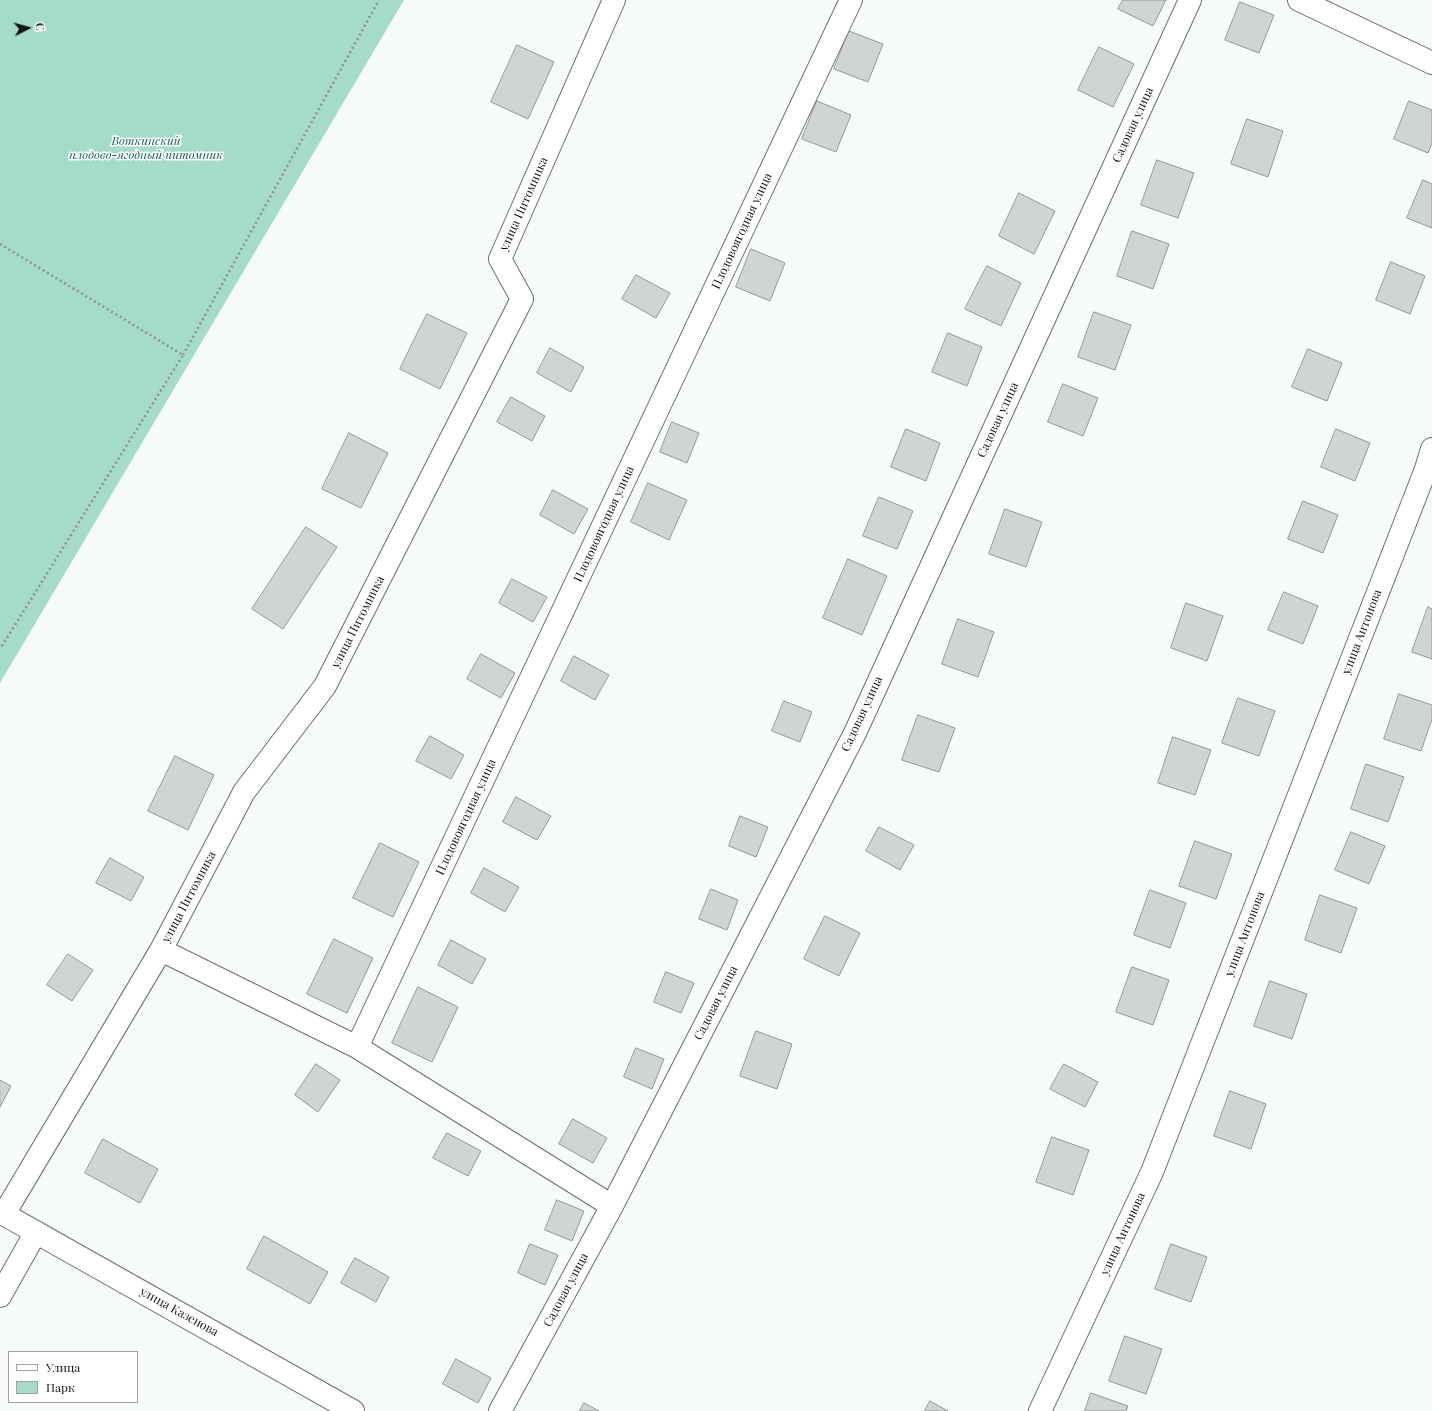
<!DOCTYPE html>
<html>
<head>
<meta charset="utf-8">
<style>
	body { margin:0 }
	#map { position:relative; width:1432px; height:1411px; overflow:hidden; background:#f6faf9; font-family:"Playfair Display",serif }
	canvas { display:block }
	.legend { position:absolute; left:8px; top:1351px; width:130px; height:52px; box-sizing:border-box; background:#fff; border:1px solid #a1a1a1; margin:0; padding:5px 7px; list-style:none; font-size:12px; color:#131414 }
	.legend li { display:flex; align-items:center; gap:8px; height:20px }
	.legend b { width:20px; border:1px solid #a1a1a1 }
	.north { position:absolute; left:8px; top:8px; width:40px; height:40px; -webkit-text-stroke:3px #fff; paint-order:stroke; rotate:84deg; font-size:11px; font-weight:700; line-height:16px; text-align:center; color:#131414 }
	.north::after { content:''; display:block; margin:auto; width:14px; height:18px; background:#131414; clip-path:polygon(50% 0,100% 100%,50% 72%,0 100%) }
</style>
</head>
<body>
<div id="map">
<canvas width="1432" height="1411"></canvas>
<ul class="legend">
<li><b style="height:5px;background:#fff"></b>Улица</li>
<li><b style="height:11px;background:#a5dcc8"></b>Парк</li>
</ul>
<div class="north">С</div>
</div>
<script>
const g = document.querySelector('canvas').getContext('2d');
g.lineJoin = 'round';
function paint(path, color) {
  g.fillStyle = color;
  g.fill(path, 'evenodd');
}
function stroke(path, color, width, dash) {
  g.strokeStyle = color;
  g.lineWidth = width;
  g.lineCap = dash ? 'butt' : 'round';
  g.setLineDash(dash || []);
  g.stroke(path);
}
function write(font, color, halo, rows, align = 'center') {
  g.font = font + ' "Playfair Display",serif';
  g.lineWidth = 3;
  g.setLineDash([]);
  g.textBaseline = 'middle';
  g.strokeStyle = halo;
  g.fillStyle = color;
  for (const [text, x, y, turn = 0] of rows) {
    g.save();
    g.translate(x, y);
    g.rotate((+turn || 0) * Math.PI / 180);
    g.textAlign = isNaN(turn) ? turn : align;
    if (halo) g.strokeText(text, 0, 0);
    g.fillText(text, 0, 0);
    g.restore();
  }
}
const green = new Path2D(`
	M0 0H404L0 683Z`);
const building = new Path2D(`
	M1123 0H1166L1153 26 1118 9Z
	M1240 2 1274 15 1259 53 1225 40Z
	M849 31 883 44 868 82 834 69Z
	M517 45 554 62 528 119 491 102Z
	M1099 47 1134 64 1113 107 1078 90Z
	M817 101 851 115 836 152 802 139Z
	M1409 101 1432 110V143L1428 153 1394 139Z
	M1247 119 1283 131 1268 177 1231 164Z
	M1157 160 1194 173 1178 218 1141 205Z
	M1423 180 1432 184V228L1407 218Z
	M1019 193 1055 211 1034 254 999 236Z
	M1132 231 1169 244 1153 289 1117 276Z
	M751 249 785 263 770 301 736 287Z
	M1391 262 1425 276 1410 314 1376 300Z
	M987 266 1021 283 1001 326 965 309Z
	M636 275 670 293 656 318 622 299Z
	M1094 312 1131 325 1115 370 1078 357Z
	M427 314 467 333 440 389 400 369Z
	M948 333 982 347 967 386 932 372Z
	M550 348 584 367 571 392 537 373Z
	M1308 349 1342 363 1327 401 1292 387Z
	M1063 384 1098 398 1083 436 1048 422Z
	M511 397 545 416 532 441 497 422Z
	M672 422 699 433 687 463 660 452Z
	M906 429 940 443 926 481 891 467Z
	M1336 429 1370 443 1355 481 1321 467Z
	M349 433 388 453 361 508 322 489Z
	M648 483 687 500 669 540 631 522Z
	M553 490 588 509 574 534 540 515Z
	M879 497 913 511 897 549 863 536Z
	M1303 501 1338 515 1323 553 1288 539Z
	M1005 509 1042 522 1026 567 989 554Z
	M306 527 337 547 283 629 252 609Z
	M848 559 887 576 862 635 823 618Z
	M512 579 547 597 533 622 499 603Z
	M1284 592 1318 606 1303 644 1268 630Z
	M1186 603 1223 616 1207 661 1171 648Z
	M1428 607 1432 609V659L1412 652Z
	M958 619 994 632 978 677 942 664Z
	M481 654 515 673 501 698 467 679Z
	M574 656 609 675 595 700 561 681Z
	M1399 694 1432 705V719L1421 751 1384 739Z
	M1238 698 1275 711 1259 756 1222 743Z
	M784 701 812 712 800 742 772 731Z
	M918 715 955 728 939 772 902 760Z
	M430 736 464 755 451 779 416 761Z
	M1173 737 1211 750 1195 795 1158 783Z
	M175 756 214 775 188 830 148 811Z
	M1366 764 1404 777 1388 822 1351 809Z
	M516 797 551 816 537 840 503 822Z
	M740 816 768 827 756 857 729 846Z
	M879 827 914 845 900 870 866 851Z
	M1351 832 1385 846 1369 884 1335 870Z
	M1195 841 1232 854 1216 899 1179 886Z
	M380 843 419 862 393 917 353 898Z
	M110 858 144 877 131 901 96 883Z
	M484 868 519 887 505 912 471 893Z
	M711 889 738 900 727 930 699 919Z
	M1150 890 1186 903 1170 948 1134 935Z
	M1320 895 1357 908 1341 953 1305 940Z
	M825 916 860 933 839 976 804 959Z
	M334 939 373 958 347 1013 307 994Z
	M451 940 486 959 472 984 438 965Z
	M68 954 93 970 72 1001 47 985Z
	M1132 967 1169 980 1153 1025 1116 1012Z
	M666 972 694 983 681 1013 654 1002Z
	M1270 981 1307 994 1292 1039 1254 1026Z
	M418 987 458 1007 432 1062 392 1043Z
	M756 1031 792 1044 777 1089 740 1076Z
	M636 1048 664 1059 652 1089 624 1077Z
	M316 1064 340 1080 318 1112 295 1095Z
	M1064 1064 1098 1082 1085 1107 1050 1089Z
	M0 1080 11 1086 0 1107Z
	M1230 1091 1266 1104 1251 1149 1214 1136Z
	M573 1119 607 1138 593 1163 559 1144Z
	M447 1133 481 1151 468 1176 433 1158Z
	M1052 1137 1089 1150 1073 1195 1036 1182Z
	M103 1139 158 1169 140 1203 85 1173Z
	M557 1200 584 1211 572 1241 545 1230Z
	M264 1236 328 1272 310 1304 247 1269Z
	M530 1244 558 1255 545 1285 518 1273Z
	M1171 1244 1207 1257 1191 1302 1155 1289Z
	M355 1258 389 1277 376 1302 341 1283Z
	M1125 1336 1162 1349 1146 1394 1109 1381Z
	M456 1359 491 1378 478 1403 443 1384Z
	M1091 1393 1128 1406 1126 1411H1085Z
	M930 1401 948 1411H925Z
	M584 1403 599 1411H580Z`);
const path = new Path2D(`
	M0 244 183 355 0 649
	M183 355 379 0`);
const minor = new Path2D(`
	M1299 0 1432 63
	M161 950 357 1047 612 1206
	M357 1047 851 0
	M0 1212 353 1411
	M4 1214 161 950 244 792 325 686 522 299 500 259 614 0
	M0 1296 36 1232
	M500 1411 612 1206 855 733 1190 0
	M1040 1411 1152 1172 1426 469 1432 449`);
const streetNames = [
	["Садовая улица",1133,125,-65],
	["улица Питомника",524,204,-66],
	["Плодовоягодная улица",742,231,-65],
	["Садовая улица",998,420,-65],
	["Плодовоягодная улица",604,524,-65],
	["улица Питомника",358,622,-63],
	["улица Антонова",1362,632,-69],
	["Садовая улица",862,714,-65],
	["Плодовоягодная улица",466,817,-65],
	["улица Питомника",189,897,-62],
	["улица Антонова",1245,934,-69],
	["Садовая улица",716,1003,-63],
	["улица Антонова",1123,1234,-65],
	["Садовая улица",566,1290,-62],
	["улица Казенова",179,1312,29]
];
const parkNames = [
	["Воткинский",146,141],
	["плодово-ягодный питомник",146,155]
];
paint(green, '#a5dcc8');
paint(building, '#d0d4d3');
stroke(building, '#939795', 1);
stroke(minor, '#6a6e6c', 24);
stroke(path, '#8f9191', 2.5, [2, 3]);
stroke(minor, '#fff', 22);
write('12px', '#131414', '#fff', streetNames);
write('italic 12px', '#14604c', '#fff', parkNames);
</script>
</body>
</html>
